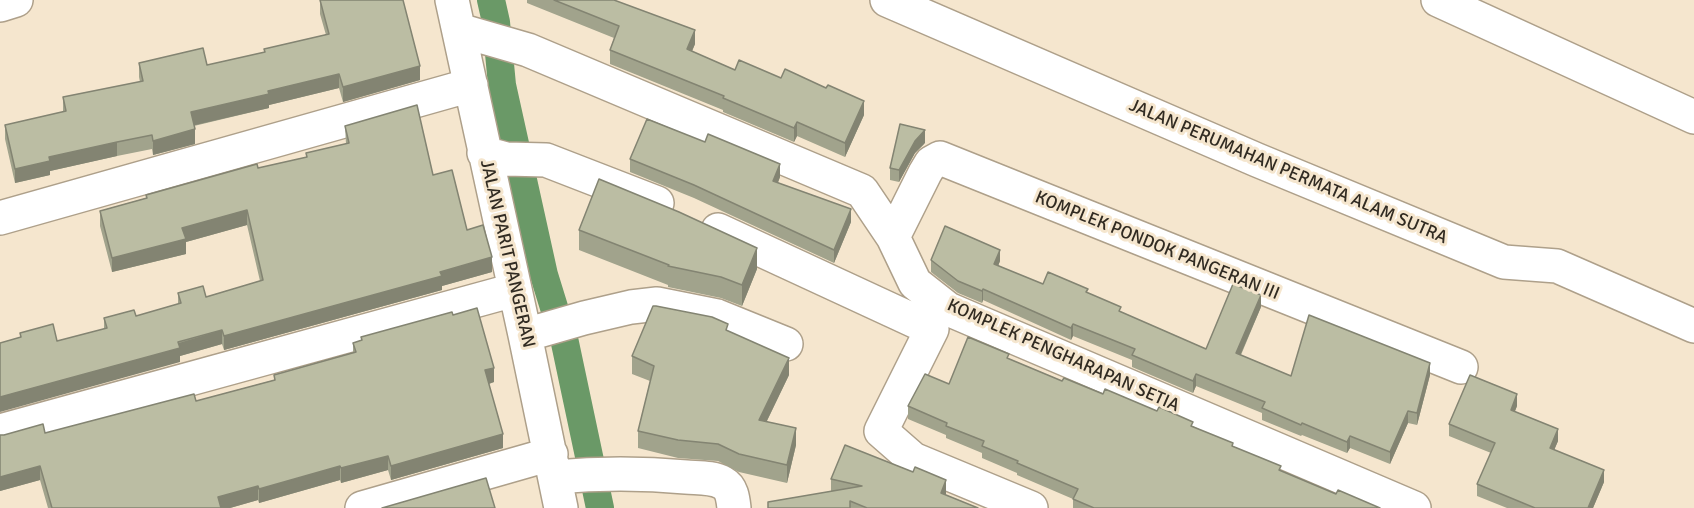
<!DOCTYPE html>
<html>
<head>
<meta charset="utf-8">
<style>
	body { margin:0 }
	canvas { display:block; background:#f5e6ce }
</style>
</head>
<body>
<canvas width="1694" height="508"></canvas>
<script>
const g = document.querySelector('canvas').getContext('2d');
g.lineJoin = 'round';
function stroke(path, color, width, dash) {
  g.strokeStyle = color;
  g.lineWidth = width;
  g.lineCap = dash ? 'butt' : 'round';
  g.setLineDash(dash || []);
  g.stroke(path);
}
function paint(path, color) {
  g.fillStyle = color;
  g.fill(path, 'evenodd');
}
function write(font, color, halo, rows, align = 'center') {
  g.font = font + ' Signika,sans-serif';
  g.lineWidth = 6;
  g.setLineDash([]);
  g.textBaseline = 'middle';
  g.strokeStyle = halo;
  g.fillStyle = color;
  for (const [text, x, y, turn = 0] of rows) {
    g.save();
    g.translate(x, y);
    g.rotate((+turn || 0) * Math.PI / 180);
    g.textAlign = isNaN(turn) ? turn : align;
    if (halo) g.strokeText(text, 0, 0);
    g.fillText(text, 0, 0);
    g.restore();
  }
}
const canal = new Path2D(`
	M491 0 496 22 502 85 544 275 565 343 600 508`);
const minor = new Path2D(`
	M452 0 525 335 561 508
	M887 0 1257 160 1504 262 1557 266 1694 326
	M1438 0 1694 117
	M0 5 16 0
	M459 30 528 50 862 191 893 237 915 283 948 309 1414 508
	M484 153 506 159 546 160 657 203
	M0 218 471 85
	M718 230 932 329 881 431 913 459 1031 508
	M893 237 925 173 931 163 940 158 1461 367
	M525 335 584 318 631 307 657 304 717 316 786 344
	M0 431 514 290
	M555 477C599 473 642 473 686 477 698 478 713 477 723 483 732 488 733 499 734 508
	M362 508 551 454`);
const wall = new Path2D(`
	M320 0 420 80 343 102 339 88 269 105V108L194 126 195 144 153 155 152 149 117 156 50 171V175L15 183 5 139V125L63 112V97L140 82 139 77V63L207 65 264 53V49L326 35 320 14Z
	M527 0H614L695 44 692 51 735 70 864 115 845 157 797 136 794 142 723 112V110L610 64V50L614 38 527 3Z
	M345 126 433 175 492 272 442 286V290L224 350 222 344 180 356V362L20 337V333L57 341 104 329V318L136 316 178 304V293L206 297 260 281 247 225 186 242V254L112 272 100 226V211L146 198V195L306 158V153L346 144Z
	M925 143 915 153 899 182 890 180V168Z
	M630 159 780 177 778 183 851 222 834 263 694 198 630 172Z
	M579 230 757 269 742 306 721 298 668 287V285L579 250Z
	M931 260 1000 261 998 266 1043 284 1088 293 1121 312 1206 349 1261 307 1241 355 1291 376 1430 375 1417 425 1408 423 1390 464 1350 448 1347 453 1302 435 1301 436 1262 420V413L1196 386 1193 393 1132 367V360L1073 336 1071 340 983 300 982 303 958 293 931 272Z
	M453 315 494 382 489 384 503 448 391 480 388 470 341 483 340 480 259 503 258 500 230 508H48L40 480 0 491V435L45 433 196 401 274 380V375L353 353V343L361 341V337Z
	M728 331 789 375 767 421 796 445 787 483 739 472 718 461 678 458 638 448V431L650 381 632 374V356Z
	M1009 359 1062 381 1103 394 1193 426 1281 471 1336 494 1380 508H1073V499L1017 475V473L982 458V453L946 438V435L908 419V406L949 384Z
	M1517 406 1515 411 1558 441 1554 450 1604 482 1593 508H1507L1477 496V484L1491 453 1449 436V424Z
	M831 479 946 494V495L978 508H768L831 491Z`);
const shadedWall = new Path2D(`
	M695 30V44L687 63V49Z
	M420 66V80L343 102V87Z
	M339 74V88L269 105V108L191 126V112L268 91Z
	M864 101V115L845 157V143Z
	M797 122V136L794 142V128Z
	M195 129V144L153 155V141Z
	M925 130V143L915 153 899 182V170L915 141Z
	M117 142V156L50 171V175L15 183V169L49 157Z
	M780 164V177L773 194V181Z
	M851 209V222L834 263V250Z
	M247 210V225L186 242V254L112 272V258L182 228Z
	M757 248V269L742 306V285Z
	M1000 250V261L994 276V264Z
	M492 257V272L442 286V290L224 350V336Z
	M983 289V300L982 303V291Z
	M1261 295V307L1236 365V353Z
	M1073 324V336L1071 340V328Z
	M222 330V344L180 356V362L0 412V397Z
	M789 358V375L759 437V420Z
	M1430 363V375L1417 425V413Z
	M494 368V382L485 385V370Z
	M1196 374V386L1193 393V381Z
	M1517 394V406L1511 421V410Z
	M1408 411V423L1390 464V452Z
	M796 428V445L787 483V465Z
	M1558 429V441L1550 460V448Z
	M503 434V448L391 480V466Z
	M1350 436V448L1347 453V442Z
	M388 456V470L341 483V468Z
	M40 466V480L0 491V477Z
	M340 466V480L259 503V489Z
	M1604 470V482L1593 508H1588Z
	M946 480V494L941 507V493Z
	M258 486V500L230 508H218V497Z`);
const building = new Path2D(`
	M320 0H403L420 66 343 87 339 74 268 91 269 94 191 112 195 129 153 141 152 135 117 142 49 157 50 161 15 169 5 125 66 111 63 97 143 81 139 63 203 48 207 65 265 52 264 49 329 34Z
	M554 0H614L695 30 687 49 735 70 739 60 781 78 785 69 826 88 828 85 864 101 845 143 797 122 794 128 723 98 724 96 610 50 619 26Z
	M417 105 433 175 452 170 467 230 483 225 492 257 440 272 442 276 224 336 222 330 178 342 180 348 0 397V343L21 337 20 333 53 324 57 341 107 328 104 318 134 310 136 316 181 303 178 293 203 286 206 297 263 280 247 210 182 228 186 239 112 258 100 211 147 198 146 195 257 164 258 168 307 157 306 153 349 143 345 126Z
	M647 119 705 142 708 134 780 164 773 181 851 209 834 250 694 185 630 159Z
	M900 124 925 130 915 141 899 170 890 168Z
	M599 179 679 212 757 248 742 285 721 277 668 266 669 265 579 230Z
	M945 226 1000 250 994 264 1043 284 1048 272 1088 289 1086 292 1121 307 1119 311 1206 349 1233 284 1261 295 1236 353 1291 376 1309 315 1430 363 1417 413 1408 411 1390 452 1350 436 1347 442 1302 423 1301 425 1262 408 1265 402 1196 374 1193 381 1132 355 1135 349 1073 324 1071 328 983 289 982 291 958 281 931 260Z
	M653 306H656L712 317 728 324 726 330 789 358 759 420 796 428 787 465 739 454 718 444 678 440 638 431 654 366 632 356Z
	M477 308 494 368 485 370 503 434 391 466 388 456 341 468 340 466 259 489 258 486 218 497 221 508H52L40 466 0 477V435H4L43 424 45 433 194 394 196 401 275 380 274 375 356 352 353 343 362 340 361 337 452 312 453 315Z
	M968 337 1009 354 1007 358 1062 381 1064 378 1103 394 1105 389 1157 411 1159 407 1193 422 1191 426 1233 443 1232 446 1281 466 1279 470 1336 494 1338 490 1380 508H1094L1073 499 1078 489 1017 463 1018 461 982 446 984 441 946 426 947 423 908 406 925 374 949 384Z
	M1470 375 1517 394 1511 410 1558 429 1550 448 1604 470 1588 508H1535L1477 484 1495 443 1449 424Z
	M845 445 913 472 915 467 946 480 941 493 978 508H867L850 501V508H768V502L862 486 831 479Z
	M486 478 495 508H382Z`);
const streetNames = [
	["JALAN PERUMAHAN PERMATA ALAM SUTRA",1288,172,23],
	["KOMPLEK PONDOK PANGERAN III",1157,246,22],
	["JALAN PARIT PANGERAN",507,254,77],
	["KOMPLEK PENGHARAPAN SETIA",1063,356,24]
];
stroke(canal, '#6a9967', 28);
stroke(minor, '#aea08a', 36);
stroke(minor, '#fff', 33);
paint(wall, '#a1a38c');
paint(shadedWall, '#838472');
paint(building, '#bbbda3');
stroke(building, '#838472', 1.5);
write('18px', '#312b22', '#f5e6ce', streetNames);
</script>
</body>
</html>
